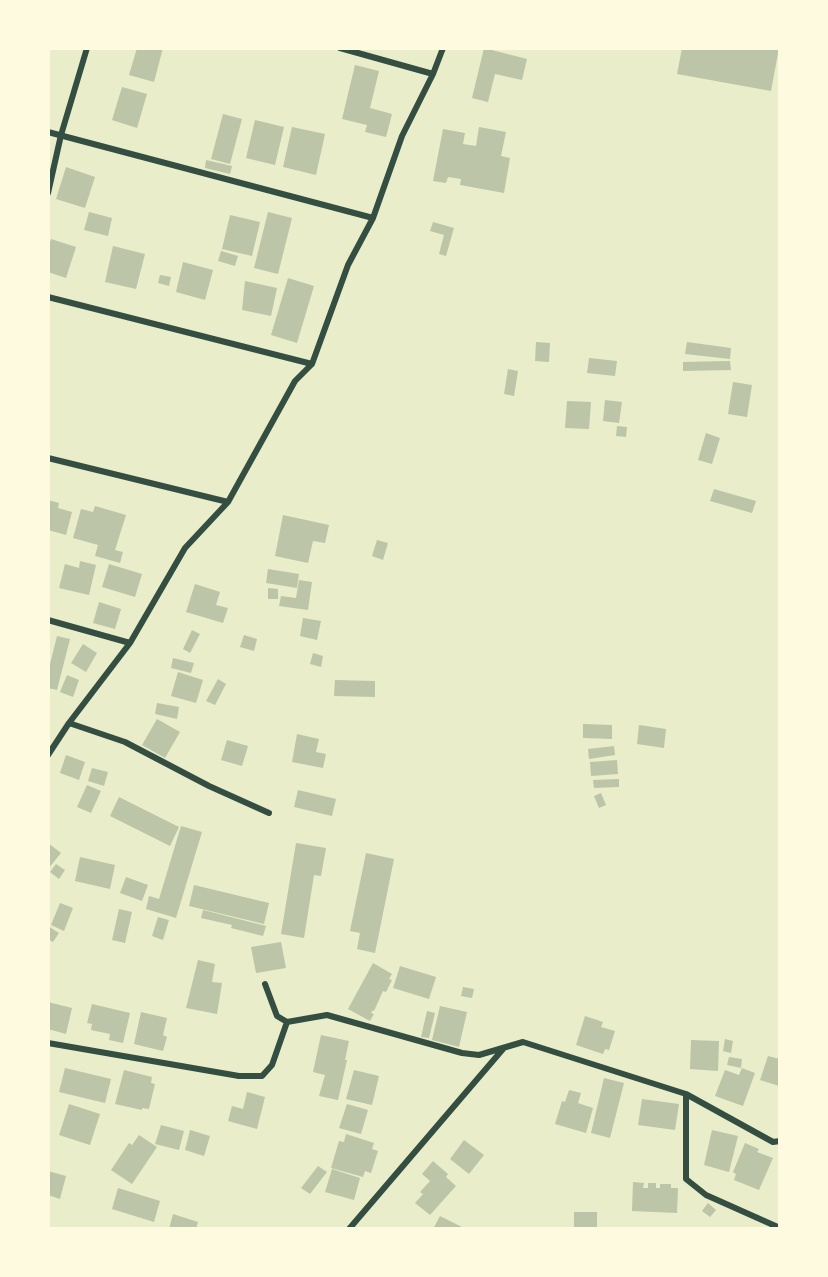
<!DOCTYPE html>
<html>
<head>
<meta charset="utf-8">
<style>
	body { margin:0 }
	#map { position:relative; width:828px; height:1277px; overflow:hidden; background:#e9edc9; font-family:"DejaVu Sans",sans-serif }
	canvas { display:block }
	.frame { position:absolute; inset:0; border:50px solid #fefae0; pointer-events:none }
</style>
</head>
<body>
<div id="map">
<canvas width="828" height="1277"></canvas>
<div class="frame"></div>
</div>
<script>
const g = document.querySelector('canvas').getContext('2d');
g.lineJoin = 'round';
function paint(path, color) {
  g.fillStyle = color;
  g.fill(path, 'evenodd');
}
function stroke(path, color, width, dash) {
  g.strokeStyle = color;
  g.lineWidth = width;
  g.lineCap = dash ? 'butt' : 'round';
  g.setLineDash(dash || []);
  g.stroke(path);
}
const building = new Path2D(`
	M137 48H163L154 82 129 75Z
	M484 48 527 59 522 80 495 74 488 102 472 98Z
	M682 48H779L771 91 677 74Z
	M355 65 379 71 370 108 392 114 386 137 365 132 367 125 342 119Z
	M122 87 147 94 137 128 112 120Z
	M223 114 242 119 230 164 211 159Z
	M255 120 284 127 275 165 246 158Z
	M292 127 325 134 316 175 283 167Z
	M479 127 506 132 501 156 510 158 504 193 460 185 461 179 448 177 446 183 433 181 443 129 465 133 463 144 476 146Z
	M206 160 232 166 230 174 205 168Z
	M66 167 95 177 85 208 56 199Z
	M89 212 112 218 108 236 84 230Z
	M268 212 292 218 278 274 254 268Z
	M230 215 260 222 252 256 222 249Z
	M433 222 454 228 446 256 439 254 444 235 430 231Z
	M51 239 76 247 66 278 48 272V248Z
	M113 246 145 254 136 289 105 282Z
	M221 251 238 256 235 266 218 261Z
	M183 262 213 270 205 300 176 292Z
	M160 275 171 277 169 286 158 283Z
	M288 278 314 286 297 343 271 335Z
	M245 281 277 288 271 316 242 310Z
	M536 342 550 343 549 362 535 361Z
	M687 342 731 348 730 359 685 354Z
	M589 358 617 361 615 376 587 373Z
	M730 361 731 370 683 371V362Z
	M508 369 518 371 514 396 504 394Z
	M733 382 752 385 747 417 728 414Z
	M605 400 622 402 619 423 603 421Z
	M567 401 591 402 589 429 565 428Z
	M617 426 627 427 626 437 616 436Z
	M706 433 720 438 712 464 698 460Z
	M714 489 756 501 752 513 710 501Z
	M48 500 59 503 58 508 72 512 66 535 48 530Z
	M95 506 126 515 115 550 123 552 120 563 95 556 98 545 73 538 81 509 93 512Z
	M283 515 329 525 325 543 313 541 308 563 275 556Z
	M377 540 388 543 383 560 372 556Z
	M80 561 96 565 89 595 59 588 65 564 79 568Z
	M109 564 142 574 135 597 102 587Z
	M268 569 299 574 297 588 266 583Z
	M299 580 312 582 308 610 279 606 281 596 296 598Z
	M195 584 220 592 216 605 228 608 223 623 186 612Z
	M268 588 278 589V599H268Z
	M99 602 121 609 115 629 93 623Z
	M303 618 321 621 317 640 300 636Z
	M192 630 200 634 190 653 183 649Z
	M244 635 257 639 254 651 240 647Z
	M57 636 70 639 57 690 48 688V672Z
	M83 644 97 653 86 672 71 663Z
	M313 653 323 656 321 667 310 664Z
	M173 658 194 663 191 673 171 668Z
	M178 672 203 680 196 703 171 696Z
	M67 675 79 680 73 697 60 692Z
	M218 679 226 684 215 705 206 701Z
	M335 680 375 681V697L334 696Z
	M157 703 179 707 177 719 155 714Z
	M157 719 180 732 165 758 142 745Z
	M583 724 612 725V739L583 738Z
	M639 725 666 729 664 748 637 744Z
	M297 734 319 739 316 752 326 754 323 768 292 762Z
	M227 740 248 746 242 766 221 760Z
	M614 746 615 755 589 759 588 749Z
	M66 755 85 762 79 780 60 773Z
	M617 760 618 774 591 776 590 762Z
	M92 768 108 772 104 786 88 781Z
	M619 779V787L594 788 593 780Z
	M87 785 101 791 91 813 77 807Z
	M298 790 336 799 332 816 294 807Z
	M601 793 606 805 599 808 594 796Z
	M119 797 179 827 170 846 110 816Z
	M181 826 202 832 176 918 146 909 149 896 159 899Z
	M48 843 61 853 48 869Z
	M296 843 326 848 321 876 314 875 304 938 281 934Z
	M366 853 394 859 375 953 357 949 360 933 350 931Z
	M80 857 115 865 110 889 75 881Z
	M56 864 65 870 59 879 50 872Z
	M126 877 148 885 142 901 120 893Z
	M194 885 269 903 264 924 189 906Z
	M60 903 73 908 64 931 51 925Z
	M119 909 132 912 125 943 112 940Z
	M203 910 266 926 263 936 231 928 232 925 201 918Z
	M158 917 169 920 163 940 152 936Z
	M48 926 59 933 53 942 48 939Z
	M281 942 286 968 256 973 251 947Z
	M198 960 215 964 212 982 222 983 217 1014 186 1008Z
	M373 963 392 974 389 979 392 980 386 992 383 991 374 1011 373 1010 371 1013 374 1014 370 1021 348 1009Z
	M400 966 436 977 429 999 393 988Z
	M463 987 474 989 472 998 461 996Z
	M48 1002 72 1008 66 1034 48 1029Z
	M92 1004 130 1013 123 1043 109 1040 110 1034 91 1030 92 1024 87 1023Z
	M440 1006 467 1012 459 1047 432 1040Z
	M427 1011 435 1013 429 1038 421 1037Z
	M141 1012 167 1018 163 1035 167 1037 163 1051 134 1044Z
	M585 1016 603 1022 601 1027 615 1031 609 1050 605 1049 603 1054 576 1045Z
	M321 1035 349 1041 345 1060H347L338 1100 319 1096 325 1075 313 1072Z
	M725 1039 733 1041 731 1053 723 1051Z
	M691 1040 719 1041 718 1071 690 1069Z
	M768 1056 780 1059 779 1086 760 1080Z
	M729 1057 742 1059 741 1068 727 1065Z
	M65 1068 111 1079 105 1103 59 1092Z
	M742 1068 755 1073 743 1106 715 1096 725 1070 739 1075Z
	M124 1070 152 1077 151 1083 155 1084 149 1109 142 1108V1110L115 1104Z
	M354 1070 379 1076 372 1105 346 1099Z
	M604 1078 624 1083 610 1138 591 1133Z
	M569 1090 581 1093 578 1103 593 1108 586 1133 555 1124 562 1101 565 1102Z
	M247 1092 265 1097 257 1129 228 1121 232 1106 243 1109Z
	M642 1099 679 1104 675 1130 638 1125Z
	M69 1104 100 1114 90 1145 59 1135Z
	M347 1104 368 1110 361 1134 339 1128Z
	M161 1125 184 1131 179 1150 155 1144Z
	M190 1130 210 1136 204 1156 185 1150Z
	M712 1130 738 1136 729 1172 704 1165Z
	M346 1134 374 1143 372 1149 378 1151 371 1173 365 1171 363 1177 331 1168 339 1141 344 1142Z
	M139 1135 157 1147 132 1184 111 1170 129 1143 132 1145Z
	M464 1140 484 1155 469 1174 450 1159Z
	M745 1143 759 1149 757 1152 773 1158 759 1190 734 1180 736 1174 733 1172Z
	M433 1161 448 1174 446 1177 456 1186 430 1215 415 1203 423 1194 420 1192 430 1181 422 1174Z
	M318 1166 327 1172 310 1194 301 1188Z
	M332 1169 360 1178 354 1200 325 1192Z
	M48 1171 66 1176 60 1199 48 1195Z
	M633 1182 644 1183 643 1188H648V1183H656V1188H660V1184H671V1188H678L677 1213 632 1211Z
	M118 1188 160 1201 154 1222 112 1209Z
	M708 1203 716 1210 710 1217 702 1211Z
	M574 1212H597V1229H574Z
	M173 1214 198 1222 196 1229H169Z
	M440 1216 466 1229H433Z`);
const minor = new Path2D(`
	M340 48 433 74
	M48 132 373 218
	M48 193 61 135 87 48
	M48 297 312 364
	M48 458 228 502
	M48 620 130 643
	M69 723 125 742 209 786 269 813
	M48 755 69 723 130 643 185 548 228 502 295 381 312 364 348 265 373 218 402 136 433 74 443 48
	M265 984 277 1016 287 1022 327 1015 462 1053 479 1055 523 1042 686 1094 773 1142 780 1141
	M48 1043 239 1076H262L272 1065 287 1022
	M686 1094V1179L706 1195 780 1228
	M349 1229 503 1049`);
paint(building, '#bcc5a7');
stroke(minor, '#344e41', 6);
</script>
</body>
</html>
